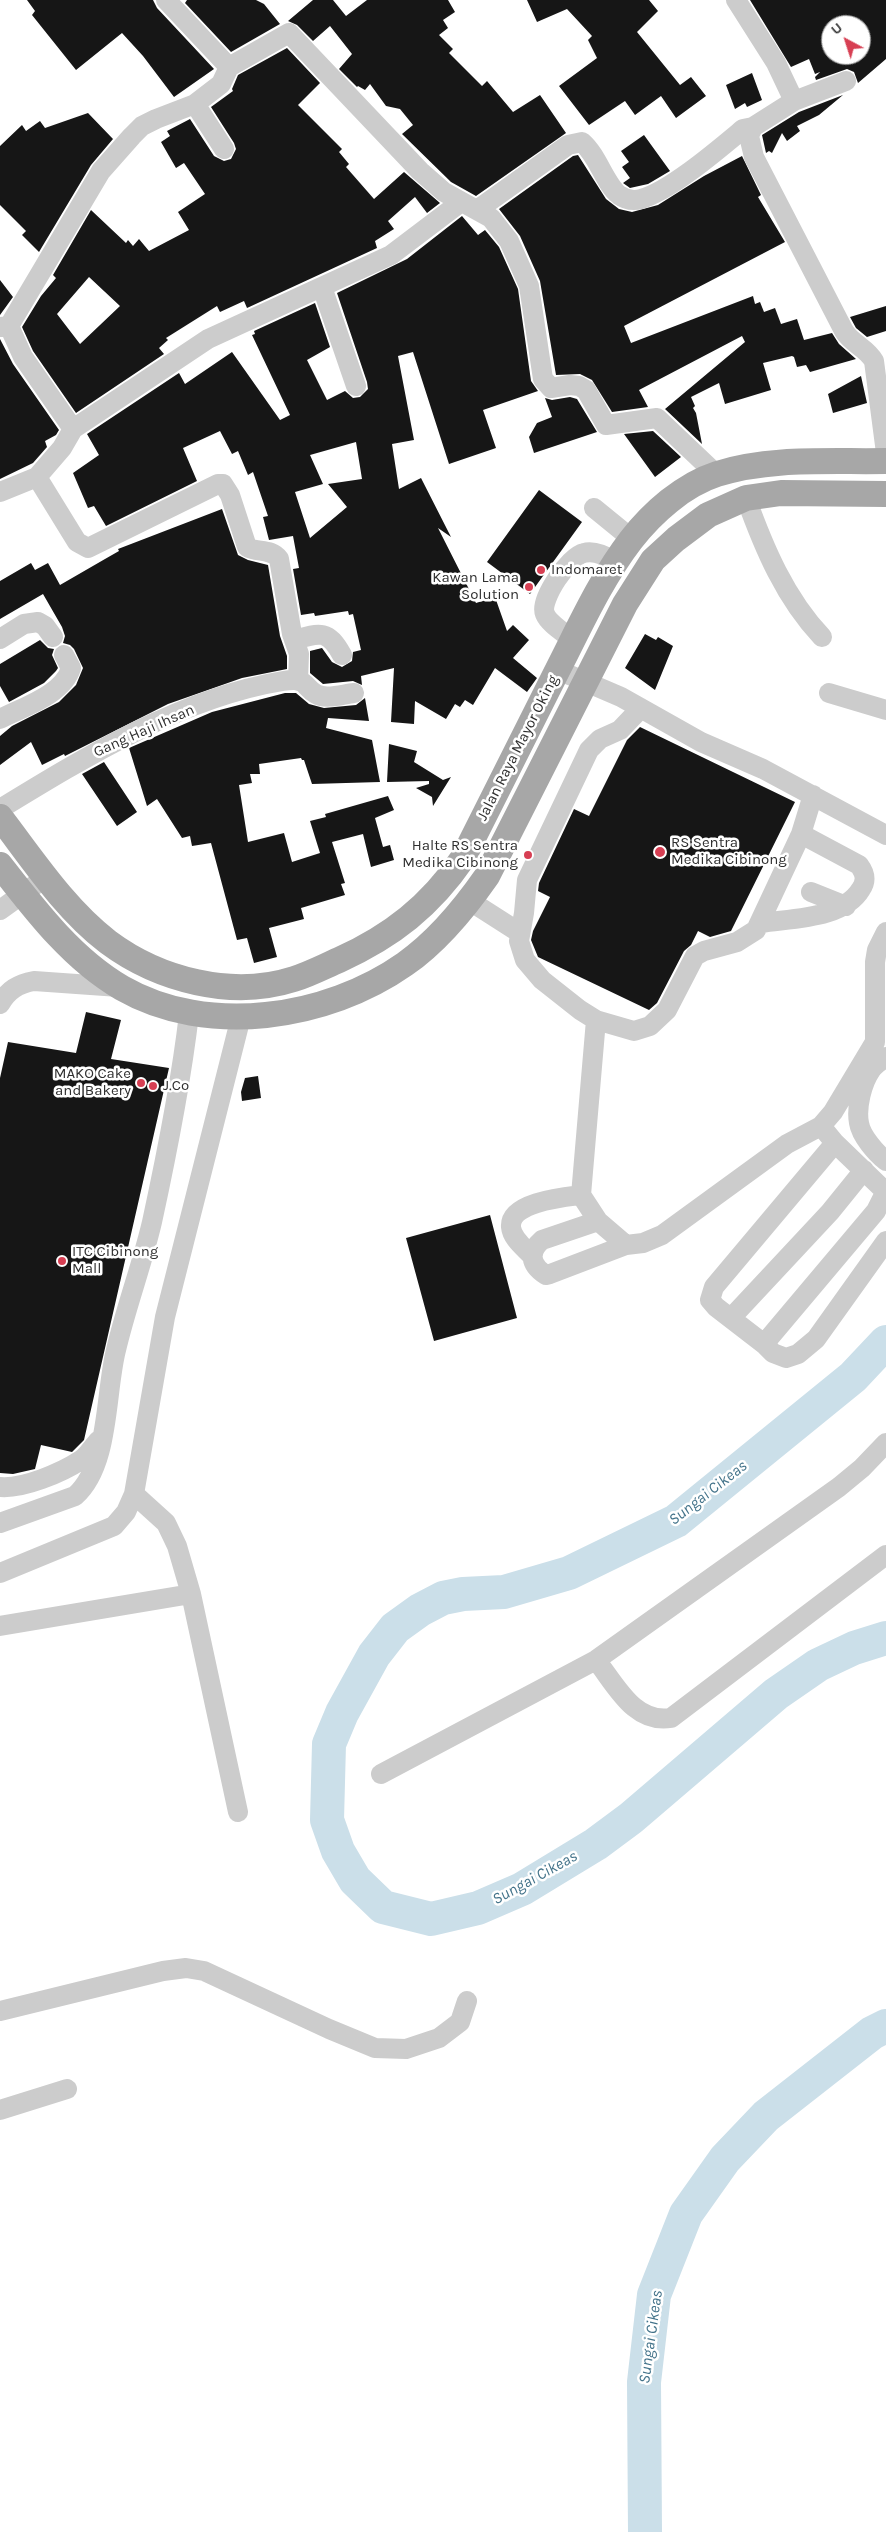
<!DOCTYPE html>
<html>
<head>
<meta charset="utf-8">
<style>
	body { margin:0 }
	#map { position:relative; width:886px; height:2532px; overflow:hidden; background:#fff; font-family:Karla,sans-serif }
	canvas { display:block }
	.north { position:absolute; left:821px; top:15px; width:50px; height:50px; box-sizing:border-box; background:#fff; border:1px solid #acacac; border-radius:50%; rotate:320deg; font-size:14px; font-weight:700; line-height:20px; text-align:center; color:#2f2f2f }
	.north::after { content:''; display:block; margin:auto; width:18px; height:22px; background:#d73f53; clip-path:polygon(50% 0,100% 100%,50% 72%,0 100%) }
</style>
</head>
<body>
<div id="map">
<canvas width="886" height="2532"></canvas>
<div class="north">U</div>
</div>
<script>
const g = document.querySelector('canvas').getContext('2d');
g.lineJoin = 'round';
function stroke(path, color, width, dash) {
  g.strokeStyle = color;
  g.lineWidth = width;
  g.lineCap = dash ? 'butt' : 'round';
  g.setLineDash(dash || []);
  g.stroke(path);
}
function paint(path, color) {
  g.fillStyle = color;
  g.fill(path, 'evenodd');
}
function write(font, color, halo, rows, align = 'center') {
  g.font = font + ' Karla,sans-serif';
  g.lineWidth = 5;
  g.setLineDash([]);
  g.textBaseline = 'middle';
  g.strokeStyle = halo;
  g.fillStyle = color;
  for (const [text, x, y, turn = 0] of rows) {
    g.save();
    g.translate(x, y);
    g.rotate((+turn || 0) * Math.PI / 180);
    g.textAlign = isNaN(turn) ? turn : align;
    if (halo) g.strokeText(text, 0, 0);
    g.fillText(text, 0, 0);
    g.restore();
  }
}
const river = new Path2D(`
	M886 1342 853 1377 676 1521 569 1573 504 1592 463 1594 443 1598 420 1610 395 1628 374 1655 342 1713 329 1744 327 1820 338 1851 355 1880 383 1907 431 1919 478 1908 522 1889 596 1844 631 1818 776 1694 818 1665 854 1648 886 1638
	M645 2532 644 2382 654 2295 686 2214 725 2159 766 2116 872 2033 886 2026`);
const building = new Path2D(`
	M27 0H153L157 8 214 69 174 97 143 56 122 33 76 70 32 15 35 11Z
	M187 0H256L264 4 280 24 231 52 185 3Z
	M313 0H333L346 16 367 0H448L455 12 443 20 448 28 439 35 453 49 449 53 482 86 487 81 513 112 540 95 566 133 476 196 451 182 402 134 413 125 400 109 386 106 370 84 365 90 358 86 357 87 339 69 352 54 330 26 313 41 297 25 288 21Z
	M527 0H649L658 11 637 32 680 85 691 77 706 96 676 118 661 96 635 115 625 101 589 125 559 86 597 58 588 40 592 36 567 9 537 22Z
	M750 0H886V59L858 83 854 72 847 69 816 80 815 77 820 72 815 74 809 59 791 67ZM831 25H861V55H836L831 60Z
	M287 48 320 83 298 105 342 149 339 152 349 164 346 167 374 199 404 172 440 203 427 213 415 197 388 221 394 229 375 241 377 248 247 308 244 301 220 312 217 306 166 338 168 340 159 348 164 354 76 413 33 351 22 327 41 296 56 278 53 275 91 210 126 243 128 240 133 246 139 239 149 251 189 230 178 212 205 194 184 163 176 168 161 142 170 136 167 131 190 119 214 156 224 161 231 159 236 149 234 143 211 107 233 91 232 89 238 75ZM89 277 120 306 80 344 57 314Z
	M752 73 762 100 747 107 745 103 735 109 726 85Z
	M843 95 819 115 797 126 800 131 787 141 782 133 772 153 769 151 766 153 762 135 799 112Z
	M88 113 113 139 91 165 39 252 22 235 26 231 0 205V146L22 125 26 131 40 121 45 128Z
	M644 135 670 171 648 184 630 188 623 183 630 178 622 167 629 162 621 151Z
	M578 155 606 199 619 209 632 212 658 205 704 176 742 156 761 195 758 197 785 242 624 326 631 343 753 296 755 304 760 302 764 312 775 308 781 324 797 319 804 340 832 333 839 344 856 359 810 372 806 365 797 367 794 357 792 356 763 363 771 390 725 404 719 383 691 397 695 406 693 408 696 413 702 444 665 409 745 342 742 336 639 390 648 407 612 412 592 380 580 374 556 375 540 281 520 236 499 209 573 156Z
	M462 216 478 235 485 230 499 247 518 289 531 381 538 391 483 410 496 448 449 464 413 352 398 356 414 440 392 444 399 489 421 478 451 537 438 528 476 603 495 597 507 631 513 625 529 640 513 658 537 678 527 692 495 668 473 705 465 700 460 707 455 704 446 719 415 701 414 724 391 722 394 668 361 676 362 685 353 681 323 684 310 673V651L322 648 332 662 342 667 352 661 353 652 361 650 353 614 349 615 348 611 315 616 314 613 301 615 293 569 299 568 293 536 269 540 263 517 268 516 253 472 248 475 238 451 232 454 220 431 183 448 197 481 106 526 94 506 88 508 73 473 99 455 87 434 179 373 185 384 232 352 280 420 290 415 252 335 255 334 254 331 315 303 330 347 307 360 327 400 345 391 353 398 360 397 368 389 367 382 337 293 407 259ZM356 442 362 479 328 484 347 507 310 538 295 492 323 484 310 455Z
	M0 280 13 297 0 315Z
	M886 306V331L867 337 856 328 850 317Z
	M0 339 13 364 59 430 56 435 45 441 47 447 33 463 0 479Z
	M861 376 867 403 833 413 828 394Z
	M570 397 577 399 597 432 534 453 529 437 537 423 552 417 545 398 552 400Z
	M653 431 681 457 655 477 624 434Z
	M539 490 582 522 530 594 487 562Z
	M222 509 238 555 248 560 268 565 280 636 287 656V669L242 678 168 704 65 756 64 754 42 765 31 742 0 765V736L12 726 59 702 76 685 83 668 74 649 70 645 63 643 65 636 62 627 43 594 0 619V581L31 563 35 570 48 563 60 585 105 559 119 551 118 549Z
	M645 634 656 640 658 637 673 646 655 690 625 668Z
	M40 640 48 648 54 649 52 655 58 668 56 671 44 683 9 702 0 686V664Z
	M285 693H296L309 704 324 708 356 705 365 698 369 721 328 718 326 728 372 740 380 782 312 784 304 760H302L301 758 259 764 260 774H250L252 783 239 785 248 842 284 833 292 862 320 853 310 821 326 817 325 814 388 796 394 810 375 818 383 847 390 845 394 860 371 867 363 834 332 842 345 883 341 884 345 895 301 908 304 919 269 928 277 957 254 963 247 938 237 940 211 843 192 846 190 836 182 838 157 799 147 806 129 748 212 712Z
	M640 727 795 802 731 931 710 937 698 931 691 945 684 951 657 1003 649 1010 538 957 531 940 533 931 550 897 538 891 539 883 574 809 589 816 627 740Z
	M389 744 417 751 414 762 443 780 451 777 433 806 432 797 416 788 429 784V781L387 782Z
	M104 762 137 812 117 826 82 774Z
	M86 1012 121 1020 111 1059 169 1068 84 1440 72 1452 41 1445 35 1469 13 1474 0 1473V1078L8 1042 76 1053Z
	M258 1076 261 1098 242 1101 241 1092 245 1078Z
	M490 1215 517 1318 434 1341 406 1238Z`);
const minor = new Path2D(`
	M166 0 229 67
	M736 0 776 63 794 101
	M195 104 224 149
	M753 127 749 136 754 157 844 331C852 344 867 348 874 361L886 453
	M477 210 568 145 582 142C598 156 605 184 619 195 626 200 633 201 641 199 670 191 719 149 743 129L753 127 794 101 846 81
	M322 287 356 386
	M9 326 23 357 73 429
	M0 327 9 326 101 171 132 136 142 126 156 119 195 104 221 84 229 67 289 33 420 171 444 192 491 218 509 241 529 286 543 379 551 388 570 385 579 386 586 390 606 425 657 418 716 474
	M37 477 77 542 88 548 218 484H223L230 495 247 547C257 553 271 548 279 559L292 634 299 654 298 681
	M0 492 37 477 62 448 73 429 208 339 391 255 461 202
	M746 498C764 548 785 598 822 637
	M594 508 632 539
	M0 639 24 624 38 622 45 626 53 637
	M294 640C321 632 328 630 342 655
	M573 640C565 633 549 624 545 614 539 600 569 556 584 553 594 550 608 557 616 562
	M558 670 621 697 701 742 763 769 886 835
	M829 693 886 710
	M641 708 620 730 600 739 589 750 527 880 524 913 519 941 525 960 542 980 580 1010 596 1020 581 1195 598 1221 626 1245 643 1243 662 1235 787 1144 821 1126 833 1112 875 1042V962L877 950 886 932
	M0 719C23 707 63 695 71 668L64 655
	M0 809C85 757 183 697 283 681 308 677 302 686 316 694 326 700 343 694 354 693
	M811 892 846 906
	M470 901 520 933
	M0 910 46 877
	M761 923C793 918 843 919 861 889 867 880 865 873 859 865L801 834
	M0 1004C8 990 18 984 34 981L119 987
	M596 1020 634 1031 650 1026 667 1010 695 956 704 951 737 942 756 930 801 834 813 795
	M886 1057C881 1061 874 1065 871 1070 862 1083 856 1107 859 1123 861 1136 876 1153 886 1161
	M821 1126 835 1143 714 1287 710 1300 716 1307 764 1344 876 1211 886 1191
	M835 1143 886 1192
	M598 1221 542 1240C528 1252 530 1265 546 1275L550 1274 626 1245
	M532 1256C525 1248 512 1239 511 1227 509 1202 565 1197 581 1195
	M731 1318 830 1212 864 1170
	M764 1344 773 1353 786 1358 798 1354 816 1339 886 1241
	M0 1487C23 1489 61 1473 81 1460 88 1455 93 1446 99 1440
	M134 1494 166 1523 177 1546 191 1594 238 1812
	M0 1523 75 1496C110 1465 105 1393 116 1350 126 1307 142 1265 152 1222 167 1153 181 1083 189 1014
	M0 1573 114 1526 126 1512 134 1494 165 1317 241 1017
	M0 1626 191 1594
	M596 1660C616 1685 634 1724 671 1718L886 1555
	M381 1774 596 1660 839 1487 862 1468 886 1443
	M0 2011 163 1971 186 1968 204 1971 329 2029 375 2048 406 2049 439 2038 460 2022 467 2001
	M0 2110 67 2089`);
const major = new Path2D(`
	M0 817C33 860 64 908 108 942 159 980 232 999 294 979 310 974 325 966 339 960 392 936 430 906 463 858 495 795 527 732 558 669 580 626 601 579 631 540 652 513 683 485 717 474 770 457 831 462 886 461
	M0 865C35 910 72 959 122 988 207 1037 327 1019 405 964 438 941 464 909 487 876L625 604 653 560 676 539 708 515 746 498 781 493 886 494`);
const markers = [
	[541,570,5,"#d73f53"],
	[529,587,5,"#d73f53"],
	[660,852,6,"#d73f53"],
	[528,855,5,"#d73f53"],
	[141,1083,5,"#d73f53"],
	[153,1086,5,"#d73f53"],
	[62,1261,5,"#d73f53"]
];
const poiNames = [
	["Indomaret",551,570],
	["Kawan Lama",519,578,"right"],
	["Solution",519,595,"right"],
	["RS Sentra",671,843],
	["Medika Cibinong",671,860],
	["Halte RS Sentra",518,846,"right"],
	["Medika Cibinong",518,863,"right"],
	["MAKO Cake",131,1074,"right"],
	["and Bakery",131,1091,"right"],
	["J.Co",163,1086],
	["ITC Cibinong",72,1252],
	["Mall",72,1269]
];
const streetNames = [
	["Gang Haji Ihsan",144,731,-24],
	["Jalan Raya Mayor Oking",518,748,-63]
];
const waterNames = [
	["Sungai Cikeas",708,1493,-38],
	["Sungai Cikeas",535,1878,-29],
	["Sungai Cikeas",651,2337,-82]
];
stroke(river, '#cbdfe9', 34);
paint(building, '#161616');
stroke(minor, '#ccc', 20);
stroke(major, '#a7a7a7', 26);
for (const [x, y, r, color] of markers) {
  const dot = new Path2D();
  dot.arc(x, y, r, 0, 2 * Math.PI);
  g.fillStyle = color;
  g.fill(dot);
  stroke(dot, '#fff', 2);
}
write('15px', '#2f2f2f', '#fff', poiNames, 'left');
write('15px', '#2f2f2f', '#fff', streetNames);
write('italic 16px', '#43738a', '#fff', waterNames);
</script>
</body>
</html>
